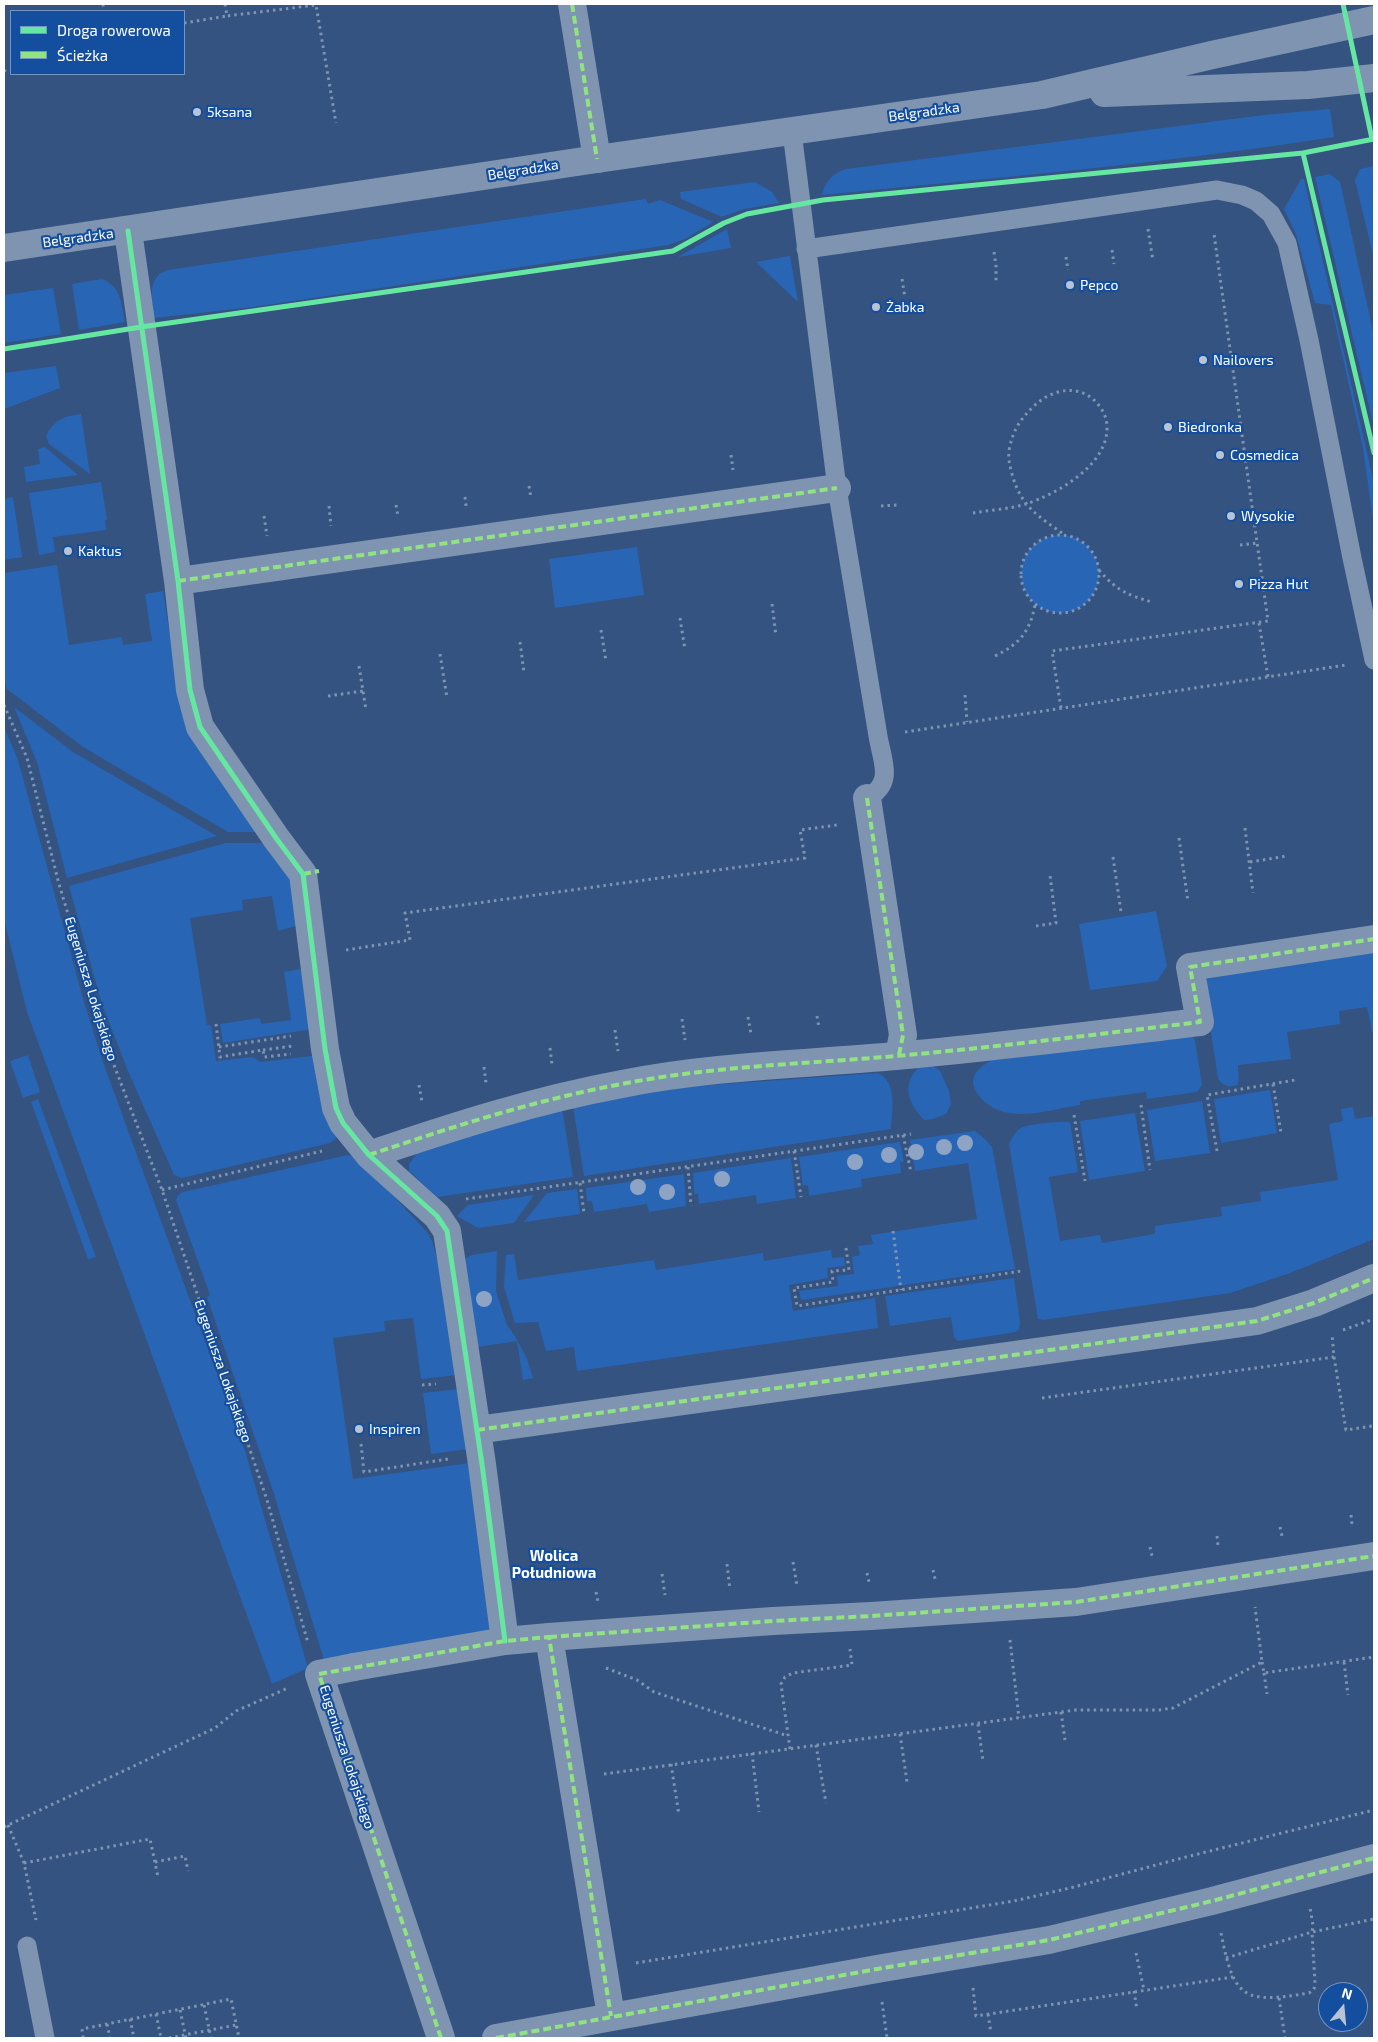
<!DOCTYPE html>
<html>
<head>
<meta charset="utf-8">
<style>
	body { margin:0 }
	#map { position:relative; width:1378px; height:2042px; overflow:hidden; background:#345380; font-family:"Exo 2",sans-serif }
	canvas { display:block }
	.frame { position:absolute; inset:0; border:5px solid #fff; pointer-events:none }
	.legend { position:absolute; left:10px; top:10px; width:175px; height:65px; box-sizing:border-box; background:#144e9f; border:1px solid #7295c5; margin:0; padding:6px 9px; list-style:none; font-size:15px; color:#fff }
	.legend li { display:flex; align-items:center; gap:10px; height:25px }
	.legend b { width:25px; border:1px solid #7295c5 }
	.north { position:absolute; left:1318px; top:1982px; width:50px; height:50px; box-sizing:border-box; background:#144e9f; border:1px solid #7295c5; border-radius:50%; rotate:17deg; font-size:14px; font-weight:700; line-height:20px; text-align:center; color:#fff }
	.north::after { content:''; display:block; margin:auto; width:18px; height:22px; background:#b8c3d3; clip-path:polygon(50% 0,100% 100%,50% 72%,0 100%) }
</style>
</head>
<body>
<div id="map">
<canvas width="1378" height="2042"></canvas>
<div class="frame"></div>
<ul class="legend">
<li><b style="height:6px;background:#66e7a1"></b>Droga rowerowa</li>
<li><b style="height:6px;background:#91e382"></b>Ścieżka</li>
</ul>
<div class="north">N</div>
</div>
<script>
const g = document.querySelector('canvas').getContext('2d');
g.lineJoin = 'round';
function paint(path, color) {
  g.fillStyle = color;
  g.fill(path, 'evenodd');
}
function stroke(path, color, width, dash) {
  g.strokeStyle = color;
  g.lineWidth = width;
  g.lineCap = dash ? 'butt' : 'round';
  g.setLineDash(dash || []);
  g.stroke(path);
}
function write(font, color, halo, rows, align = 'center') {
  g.font = font + ' "Exo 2",sans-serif';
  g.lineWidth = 4.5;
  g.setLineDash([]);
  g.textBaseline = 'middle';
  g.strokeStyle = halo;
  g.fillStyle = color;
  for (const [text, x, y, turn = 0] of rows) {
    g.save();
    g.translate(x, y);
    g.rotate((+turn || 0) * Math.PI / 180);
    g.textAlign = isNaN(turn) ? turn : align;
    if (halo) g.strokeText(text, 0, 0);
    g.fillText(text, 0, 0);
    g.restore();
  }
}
const green = new Path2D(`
	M1330 109 1334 137C1164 164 993 178 822 195 825 181 833 173 846 169L1264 115Z
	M1374 166V259L1355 180 1360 169Z
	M1330 174 1340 182 1374 336V427L1315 177Z
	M1301 179H1304L1374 483V526L1363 448 1331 305 1315 303 1296 234 1284 209Z
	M755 182 772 192 779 203 744 209 722 217 681 199 680 192Z
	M646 199 648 204 660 200 713 222 685 239 668 245 253 307 154 318C152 301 146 276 168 270Z
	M727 229 731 248 678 257Z
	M790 256 798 302 756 262Z
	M102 279C122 287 121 304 125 322L79 330 72 284Z
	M53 288 61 334 4 343V295Z
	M56 366 60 388 4 409V373Z
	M81 414 90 474 49 444 46 436C54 420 64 416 81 414Z
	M45 447 78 475 26 482 24 467 40 464 38 449Z
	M101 482 107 519 105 520 106 530 53 537 55 552 39 555 29 493Z
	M13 497 22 557 4 560V499Z
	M1021 574a39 39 0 1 1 78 0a39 39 0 1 1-78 0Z
	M637 547 644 595 555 608 549 559Z
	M57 565 69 645 122 637 123 645 152 641 145 594 163 591 181 705 259 832H228L83 747 7 689 4 680V573Z
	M14 707 73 752 217 836 67 878 37 762Z
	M4 727 18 760 83 999 103 1062 245 1451 308 1668 272 1684 27 1012 4 919Z
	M226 843H267L293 884 299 925 278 931 272 896 242 900 243 910 190 918 207 1025H211L216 1061 253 1057 261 1062 319 1055 339 1136 330 1143 182 1178 174 1175 128 1071 102 1004 69 886Z
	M1156 911 1167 966 1157 981 1090 990 1079 924Z
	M1374 948V1032H1372L1367 1007 1339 1011 1340 1024 1287 1032 1291 1059 1238 1065 1239 1080 1237 1085C1228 1088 1224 1086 1218 1079L1204 985 1207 978Z
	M305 968 313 1029 223 1043 220 1024 260 1018 261 1024 291 1020 284 972Z
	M1192 1036 1195 1040 1202 1085 1197 1092 1147 1099 1146 1092 1080 1101V1105C1047 1110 1004 1126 980 1097 977 1093 973 1088 973 1083 973 1071 983 1065 992 1060Z
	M28 1055 40 1092 23 1098 10 1061Z
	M933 1066 940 1071 949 1091 951 1104 946 1114 933 1119 924 1120C908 1103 901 1085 919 1067Z
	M878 1073C898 1083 892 1110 891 1129L584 1176 573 1106 684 1087Z
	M1270 1090 1277 1133 1221 1143 1214 1099Z
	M38 1099 96 1257 88 1259 31 1102Z
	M1202 1101 1210 1153 1155 1161 1147 1110Z
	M1353 1107 1355 1119 1374 1116V1239L1290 1273 1230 1293 1043 1320 1038 1319 1009 1144C1012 1139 1015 1131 1021 1128 1028 1124 1062 1121 1070 1122L1078 1172 1049 1177 1060 1241 1100 1235 1102 1243 1155 1234V1226L1222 1216 1221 1207 1261 1201 1260 1192 1338 1180 1329 1124 1343 1121 1341 1109Z
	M562 1108 573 1177 437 1197 409 1171V1164L418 1152Z
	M1135 1113 1145 1171 1089 1180 1080 1121Z
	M975 1131 984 1138 992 1147 1015 1269 801 1300 799 1291 838 1286 837 1276 854 1274 852 1257 860 1255 858 1246 873 1244 871 1235 977 1219 968 1163 915 1171 910 1140Z
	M900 1142 904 1162H900L901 1173 861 1179 862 1187 809 1196 808 1185 803 1186 799 1157Z
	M348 1155 357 1157 361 1161 427 1232 432 1241 443 1279 457 1375 421 1379 413 1318 384 1321 385 1331 333 1338 353 1479 470 1463 498 1637 324 1660 273 1491 207 1297 210 1295 176 1200 178 1195 183 1192Z
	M791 1158 796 1198 757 1204 756 1195 699 1204 698 1194H694L693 1173Z
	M684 1174 686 1206 649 1212 647 1204 594 1212 592 1201H587L586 1188Z
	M577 1189 580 1214 524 1222 547 1193Z
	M534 1195 514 1223 478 1228 457 1216 468 1205Z
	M831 1250 832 1258 844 1257 845 1266 827 1268 828 1278 789 1285 793 1311 875 1298 878 1328 577 1371 574 1347 546 1351 538 1322 515 1323 504 1287 506 1255 514 1254 518 1280 654 1260 656 1270 763 1253 764 1261Z
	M497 1251 496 1291 507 1325 515 1336 527 1359 533 1378 523 1380 517 1341 477 1347 465 1259 472 1255Z
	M1014 1278 1020 1323 1019 1329 1016 1332 958 1341 954 1337 951 1317 890 1326 885 1296Z
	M459 1389 468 1449 431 1454 423 1393Z`);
const path = new Path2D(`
	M103 4 104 11
	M225 4 227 16 316 5 336 123
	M184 23 227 16
	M4 70 6 72
	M1148 229 1153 261
	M1112 250 1114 264
	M994 252 996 266V283
	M1066 257 1068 270
	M902 279 905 298
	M731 455 733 470
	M529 486 531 498
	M465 497 466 506
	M396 505 398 516
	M329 506 331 526
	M881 506 898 505
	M973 513C990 510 1010 509 1026 504 1057 494 1108 465 1107 427 1107 418 1103 410 1097 403 1079 383 1052 389 1034 406 1020 419 1012 432 1009 451 1008 460 1010 466 1012 474 1021 507 1038 516 1065 535
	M264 516 267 536
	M1021 574a39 39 0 1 1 78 0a39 39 0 1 1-78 0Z
	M1240 545 1257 543
	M1099 570C1116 590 1127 595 1152 602
	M772 604 776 636
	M680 618 685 650
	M1259 623 1268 677
	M601 630 606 661
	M520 642 524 673
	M440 654 447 698
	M995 656C1020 644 1030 631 1035 605
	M359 666 366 710
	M965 695 967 722
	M328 696 363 691
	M4 705 27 758 59 884 112 1060 162 1190 267 1500 308 1643
	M1061 708 1052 651 1268 621 1214 234
	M905 732 1346 665
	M1245 828 1253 893
	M1179 838 1188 902
	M1113 857 1121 912
	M1250 862 1287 856
	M1036 926 1056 923 1050 875
	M346 950 410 940 405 913 805 858 800 830 837 825
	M817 1016 819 1028
	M748 1017 751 1034
	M682 1019 685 1040
	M216 1024 220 1057 263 1050 264 1057 291 1054
	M615 1030 618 1051
	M219 1047 291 1036
	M550 1048 552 1065
	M263 1050 293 1046
	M484 1067 486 1083
	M1273 1084 1281 1133
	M419 1085 422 1102
	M1141 1105 1150 1170
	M1074 1115 1085 1181
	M903 1135 911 1172
	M794 1151 801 1197
	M1217 1151 1207 1095 1295 1080
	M688 1167 691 1206
	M580 1183 584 1213
	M162 1190 322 1151
	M466 1199 911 1134
	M893 1231 901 1290
	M846 1248 849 1270 832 1271 833 1282 794 1288 797 1306 1021 1271
	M1343 1330 1374 1319
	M1334 1357 1346 1430 1372 1426
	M422 1385 436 1384
	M1042 1398 1334 1357 1332 1334
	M361 1444 364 1472 448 1459
	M1351 1515 1352 1525
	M1280 1527 1282 1536
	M1217 1536 1218 1546
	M1150 1547 1152 1556
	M793 1562 797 1586
	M727 1564 730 1590
	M933 1570 935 1579
	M867 1573 869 1582
	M662 1574 665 1595
	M596 1592 598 1602
	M1010 1640 1019 1718
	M1262 1662 1264 1673 1374 1657
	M1344 1662 1348 1695
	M606 1668 637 1680 654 1692 788 1736
	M1264 1673 1267 1694
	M1061 1712 1065 1740
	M978 1724 983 1761
	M900 1734 907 1782
	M816 1745 826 1803
	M790 1749 781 1684 785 1677 793 1673 852 1665 850 1649
	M752 1753 759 1812
	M671 1764 679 1815
	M604 1774 1076 1710H1159L1173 1708 1262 1662 1255 1607
	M8 1825 24 1863 36 1920
	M4 1827 215 1728 236 1711 288 1688
	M155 1862 185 1856 188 1871
	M24 1863 150 1839 158 1877
	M1221 1933C1234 1999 1243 2004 1309 1993L1314 1989 1315 1983 1312 1932 1313 1925 1310 1908
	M1136 1953 1144 1990
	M1226 1958 1312 1932 1374 1919
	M636 1963 1014 1901 1070 1888 1186 1857 1374 1810
	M973 1988 976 2016 1233 1977
	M1134 1991 1137 2010
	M1279 1998 1285 2038
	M882 2002 887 2038
	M204 2005 211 2038
	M180 2010 186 2038
	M156 2014 161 2038
	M988 2014 991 2033
	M130 2019 134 2038
	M107 2024 110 2038
	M83 2038 82 2029 231 1999 239 2038
	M169 2038 236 2025`);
const service = new Path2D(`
	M792 132 837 488 878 736C882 761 895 783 867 798
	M806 249 1217 190 1242 195 1256 201 1271 214 1287 243 1309 340 1352 558 1374 660
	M27 1946 45 2038`);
const pedestrian = new Path2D(`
	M354 1667 319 1674 441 2038`);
const minor = new Path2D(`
	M572 4 597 159
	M128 231 178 581 190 690 200 727 276 838 303 874 325 1049 336 1108 343 1123 369 1155 437 1216 447 1231 482 1464 505 1641
	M178 581 837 488
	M867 798 903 1035 899 1055
	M369 1155C452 1127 535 1100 622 1084 712 1066 805 1064 896 1056 998 1047 1099 1034 1200 1022L1190 967 1374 939
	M477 1430 1257 1321 1314 1303 1374 1278
	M549 1637 773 1621 871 1616 1076 1602 1374 1556
	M354 1667 505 1641 549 1637 611 2016
	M496 2038 877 1969 1049 1940 1212 1901 1374 1858`);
const tertiary = new Path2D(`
	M1104 93 1308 85 1374 78
	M4 248 597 159 1042 95 1212 55 1374 20`);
const quiet = new Path2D(`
	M572 4 597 159
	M178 581 837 488
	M867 798 903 1035 899 1055
	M303 874 319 871
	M369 1155C452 1127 535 1100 622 1084 712 1066 805 1064 896 1056 998 1047 1099 1034 1200 1022L1190 967 1374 939
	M477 1430 1257 1321 1314 1303 1374 1278
	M549 1637 773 1621 871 1616 1076 1602 1374 1556
	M441 2038 319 1674 505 1641 549 1637 611 2016
	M496 2038 877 1969 1049 1940 1212 1901 1374 1858`);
const cycleway = new Path2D(`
	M1343 4 1372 139
	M1303 153 1374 453
	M128 231 178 581 190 690 200 727 276 838 303 874 325 1049 336 1108 343 1123 369 1155 437 1216 447 1231 482 1464 505 1641
	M4 349 141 327 673 251 724 223 747 214 823 200 1303 153 1374 139`);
const trees = [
	[965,1143],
	[944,1147],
	[916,1152],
	[889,1155],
	[855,1162],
	[722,1179],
	[638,1187],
	[667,1192],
	[484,1299]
];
const markers = [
	[197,112,5,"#b8c3d3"],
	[1070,285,5,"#b8c3d3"],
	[876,307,5,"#b8c3d3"],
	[1203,360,5,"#b8c3d3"],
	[1168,427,5,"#b8c3d3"],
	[1220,455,5,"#b8c3d3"],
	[1231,516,5,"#b8c3d3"],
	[68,551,5,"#b8c3d3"],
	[1239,584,5,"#b8c3d3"],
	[359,1429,5,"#b8c3d3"]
];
const poiNames = [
	["5ksana",207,112],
	["Pepco",1080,285],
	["Żabka",886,307],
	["Nailovers",1213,360],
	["Biedronka",1178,427],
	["Cosmedica",1230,455],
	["Wysokie",1241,516],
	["Kaktus",78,551],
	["Pizza Hut",1249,584],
	["Inspiren",369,1429]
];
const streetNames = [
	["Belgradzka",924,112,-8],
	["Belgradzka",523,170,-9],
	["Belgradzka",78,238,-8],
	["Eugeniusza Lokajskiego",91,989,73],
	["Eugeniusza Lokajskiego",223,1371,71],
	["Eugeniusza Lokajskiego",347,1757,72]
];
const neighbourhoodNames = [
	["Wolica",554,1556],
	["Południowa",554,1573]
];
paint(green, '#2965b5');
stroke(path, '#7f94b0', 3, [2.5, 4]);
stroke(service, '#7f94b0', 19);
stroke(pedestrian, '#7f94b0', 28);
stroke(minor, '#7f94b0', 28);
stroke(tertiary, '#7f94b0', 28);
stroke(quiet, '#91e382', 4, [8, 4]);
stroke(cycleway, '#66e7a1', 5);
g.fillStyle = '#8da4c5';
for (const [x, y] of trees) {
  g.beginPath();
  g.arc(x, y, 8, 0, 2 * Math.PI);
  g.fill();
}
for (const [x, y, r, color] of markers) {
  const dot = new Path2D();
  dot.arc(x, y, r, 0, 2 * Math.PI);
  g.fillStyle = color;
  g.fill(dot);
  stroke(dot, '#144e9f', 2);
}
write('14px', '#fff', '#144e9f', poiNames, 'left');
write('14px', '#fff', '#144e9f', streetNames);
write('bold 15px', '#fff', '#144e9f', neighbourhoodNames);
</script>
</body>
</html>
